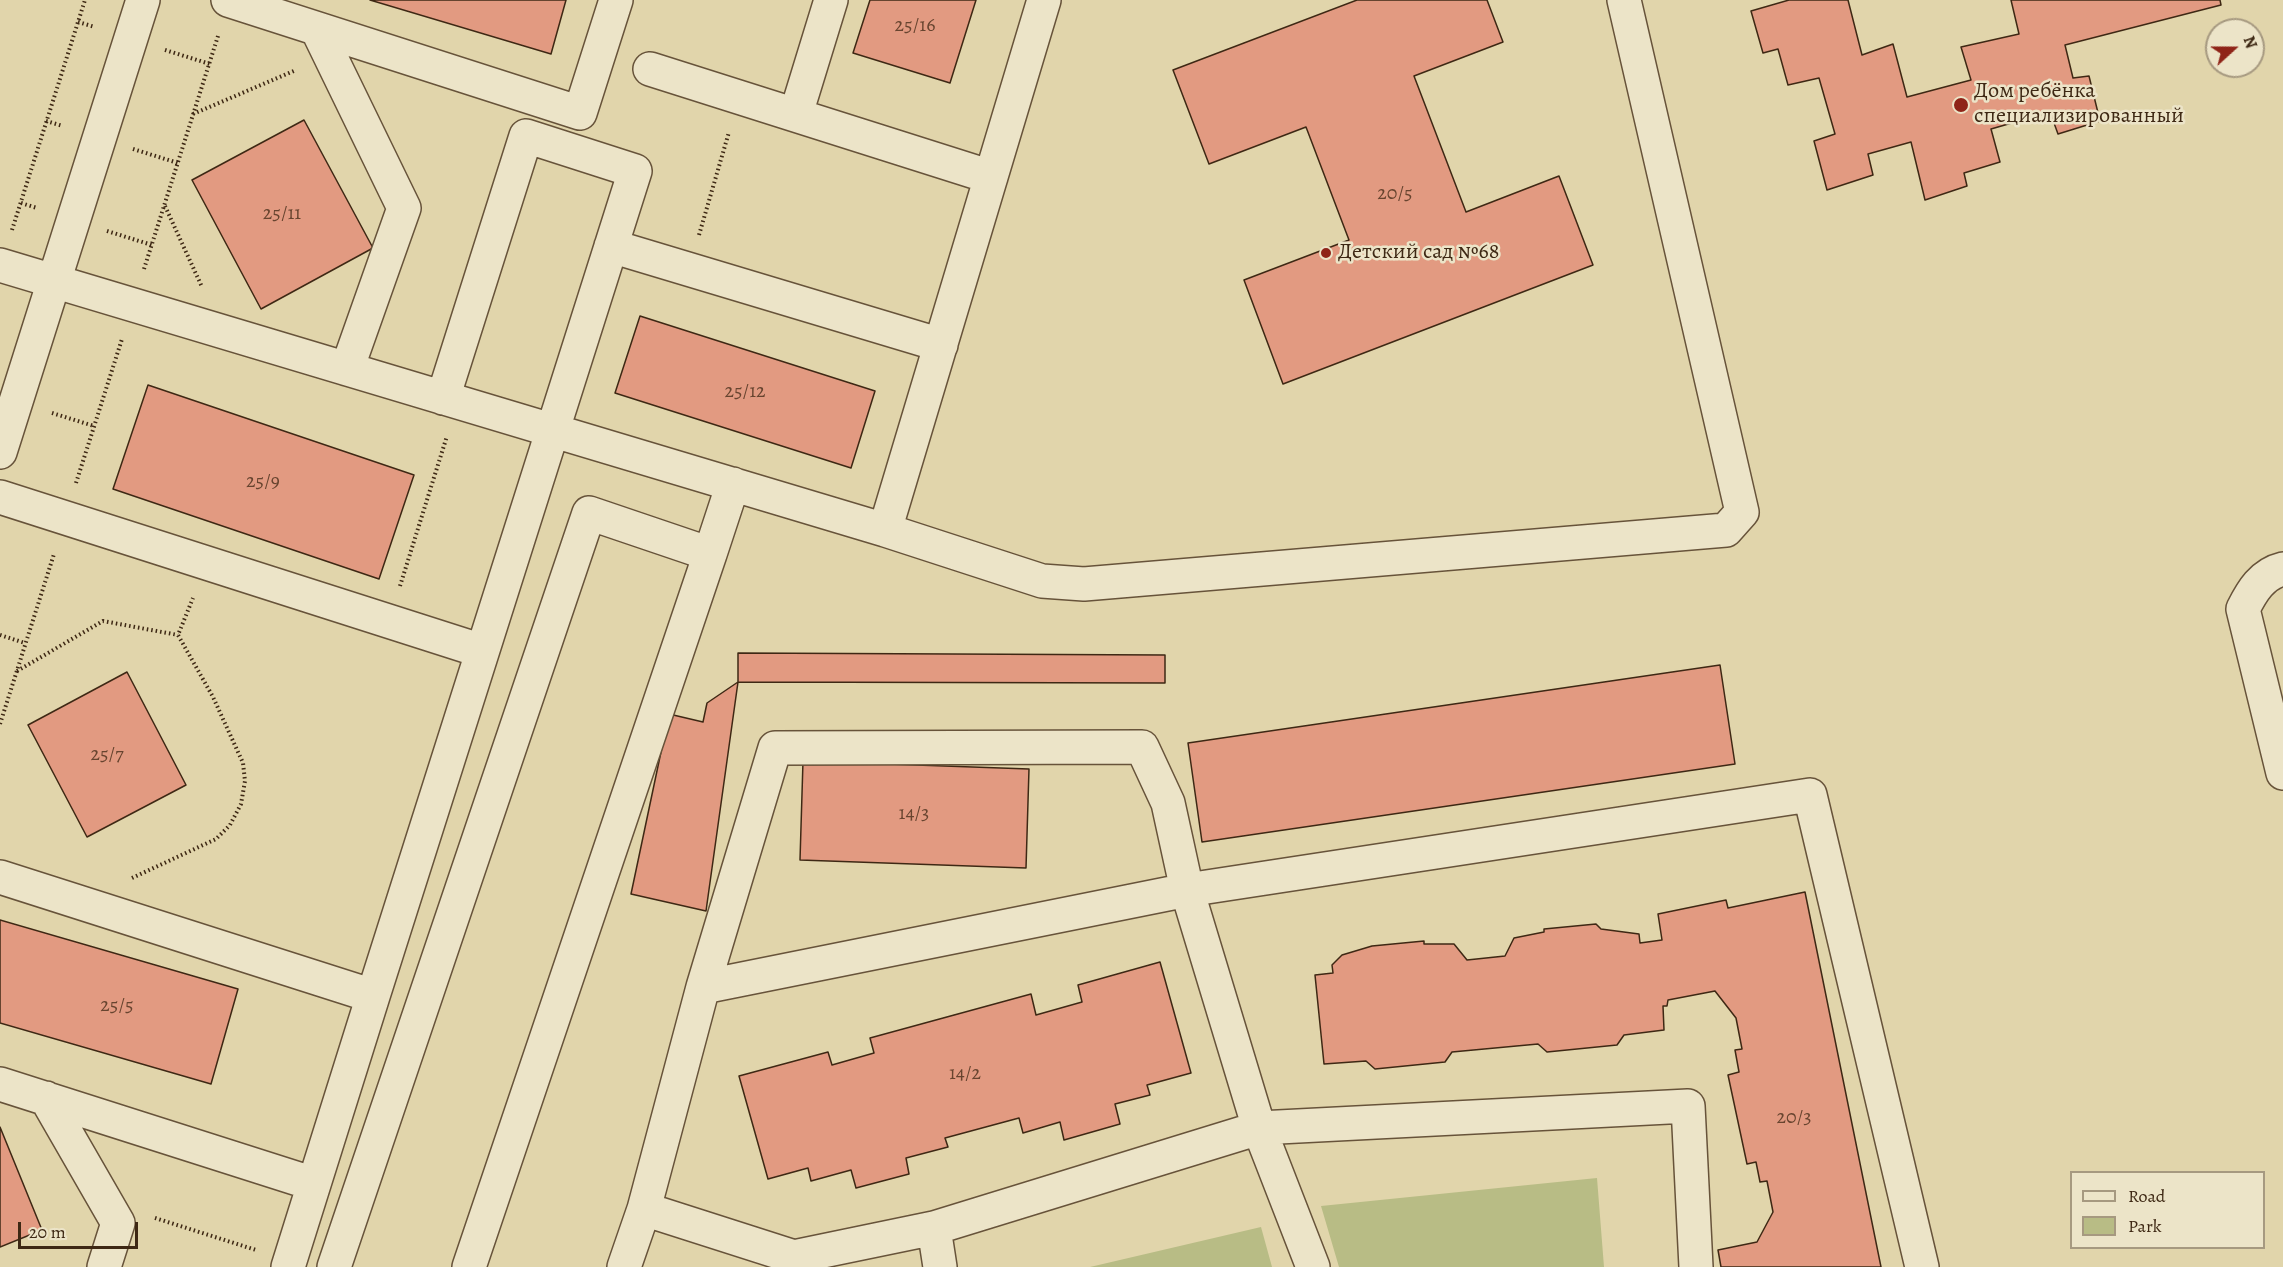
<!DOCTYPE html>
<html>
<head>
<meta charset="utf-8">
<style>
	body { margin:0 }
	#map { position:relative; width:2283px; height:1267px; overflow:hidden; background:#e1d5ab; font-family:Alegreya,serif }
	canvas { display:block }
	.legend { position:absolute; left:2070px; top:1171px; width:195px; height:78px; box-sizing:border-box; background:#ece4c8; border:2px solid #a69980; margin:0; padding:8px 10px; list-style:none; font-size:18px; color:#3e2814 }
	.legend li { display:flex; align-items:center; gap:12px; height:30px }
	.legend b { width:30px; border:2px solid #a69980 }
	.north { position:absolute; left:2205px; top:18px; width:60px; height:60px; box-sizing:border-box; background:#ece4c8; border:2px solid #a69980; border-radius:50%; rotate:69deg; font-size:16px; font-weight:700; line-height:24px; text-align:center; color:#3e2814 }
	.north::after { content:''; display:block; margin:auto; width:21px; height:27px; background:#8f2418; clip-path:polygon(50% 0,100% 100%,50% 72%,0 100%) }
	.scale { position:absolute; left:18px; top:1222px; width:120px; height:27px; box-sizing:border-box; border:3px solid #3e2814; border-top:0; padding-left:8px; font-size:18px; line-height:21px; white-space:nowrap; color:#3e2814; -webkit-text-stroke:4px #ece4c8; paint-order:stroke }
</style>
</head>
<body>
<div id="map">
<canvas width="2283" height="1267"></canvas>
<ul class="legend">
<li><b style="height:8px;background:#ece4c8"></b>Road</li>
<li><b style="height:16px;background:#b8bc85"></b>Park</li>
</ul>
<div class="north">N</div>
<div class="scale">20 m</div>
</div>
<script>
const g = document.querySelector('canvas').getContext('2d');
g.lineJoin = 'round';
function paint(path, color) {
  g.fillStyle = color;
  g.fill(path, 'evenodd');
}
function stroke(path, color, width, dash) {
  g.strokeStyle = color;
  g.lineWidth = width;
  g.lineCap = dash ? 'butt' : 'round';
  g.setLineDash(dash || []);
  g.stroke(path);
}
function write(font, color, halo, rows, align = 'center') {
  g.font = font + ' Alegreya,serif';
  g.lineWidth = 5;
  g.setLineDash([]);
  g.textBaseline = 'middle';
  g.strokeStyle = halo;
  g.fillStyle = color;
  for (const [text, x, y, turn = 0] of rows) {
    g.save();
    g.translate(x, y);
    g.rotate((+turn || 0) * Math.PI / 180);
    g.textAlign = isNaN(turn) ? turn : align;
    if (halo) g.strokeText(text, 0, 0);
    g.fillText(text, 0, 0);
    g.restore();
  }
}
const green = new Path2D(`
	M1597 1178 1604 1267H1339L1321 1206Z
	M1261 1227 1272 1267H1090Z`);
const building = new Path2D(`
	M370 0H566L551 54Z
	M870 0H976L950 83 853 53Z
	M1357 0H1487L1503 42 1414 76 1466 212 1559 176 1593 265 1283 384 1244 280 1349 240 1306 127 1209 164 1173 70Z
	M1789 0H1848L1862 55 1893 44 1907 97 1971 80 1961 47 2019 34 2011 0H2220L2221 5 2065 45 2073 78 2089 76 2100 121 2058 134 2050 112 1991 129 2000 162 1964 173 1967 186 1925 200 1911 142 1868 154 1873 175 1827 190 1814 141 1835 134 1819 78 1788 85 1778 49 1763 53 1751 11Z
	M304 120 373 248 261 309 192 180Z
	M640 316 875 391 851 468 615 393Z
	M148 385 414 475 379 579 113 489Z
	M738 653 1165 655V683L738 682Z
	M1720 665 1735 764 1202 842 1188 743Z
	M127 672 186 785 87 837 28 725Z
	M738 682 706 911 631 894 669 714 703 722 707 703Z
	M803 761 1029 769 1026 868 800 860Z
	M1805 892 1881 1267H1721L1718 1250 1757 1242 1773 1212 1767 1181 1760 1182 1756 1162 1747 1164 1728 1075 1739 1072 1735 1050 1742 1049 1736 1018 1715 991 1668 1000 1667 1006H1663L1664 1030 1624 1035 1617 1045 1547 1052 1538 1044 1452 1052 1445 1062 1375 1069 1366 1061 1324 1064 1315 975 1333 973 1332 965 1342 955 1372 946 1424 941V944H1454L1467 960 1505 956 1514 938 1544 932V929L1596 924 1601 929 1639 934 1640 943 1662 940 1658 914 1726 900 1728 908Z
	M0 920 238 989 211 1084 0 1023Z
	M1160 962 1191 1073 1147 1085 1150 1095 1115 1104 1120 1124 1064 1140 1060 1122 1023 1133 1019 1118 945 1138 948 1147 906 1158 909 1174 856 1188 851 1170 811 1181 808 1168 768 1179 739 1076 828 1052 832 1065 874 1053 870 1038 1031 994 1036 1015 1082 1002 1078 985Z
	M0 1127 42 1230 0 1247Z`);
const path = new Path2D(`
	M78 22 95 27
	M165 50 210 64
	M193 114 296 70
	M46 121 63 126
	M133 149 178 163
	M21 203 37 208
	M165 206 202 287
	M12 230 85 0
	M107 231 152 245
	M699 235 729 132
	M144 269 218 36
	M52 413 94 426
	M76 483 122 339
	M400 586 447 436
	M0 635 25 643
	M17 671 103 621 178 635
	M0 724 54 554
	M132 878 216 839 230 825 241 804 245 781 243 763 213 697 178 635 193 598
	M155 1218 256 1250`);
const minor = new Path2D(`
	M228 0 580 113 616 0
	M317 29 404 208 347 369
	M650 69 991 177
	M796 114 831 0
	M611 246 941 345
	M0 265 885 530 1042 581 1084 584 1726 530 1742 512 1624 0
	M0 452 143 0
	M0 497 482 651
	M885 530 1044 0
	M2283 569C2262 574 2252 591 2243 609L2283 773
	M0 877 373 996 288 1267
	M703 987 775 748 1142 747 1168 803 1187 890 1810 795 1922 1267
	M373 996 635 171 526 136 443 398
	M0 1084 314 1184
	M46 1098 118 1223 104 1267
	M644 1209 703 987 1187 890 1259 1128 934 1228
	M334 1267 589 513 710 554 733 484
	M469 1267 710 554
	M624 1267 644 1209 794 1257 934 1228 940 1267
	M1313 1267 1259 1128 1688 1106 1696 1267`);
const markers = [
	[1961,105,8,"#8f2418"],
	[1326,253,6,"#8f2418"]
];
const numberNames = [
	["25/16",915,26],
	["20/5",1395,194],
	["25/11",282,214],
	["25/12",745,392],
	["25/9",263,482],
	["25/7",107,755],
	["14/3",914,814],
	["25/5",117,1006],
	["14/2",965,1074],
	["20/3",1794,1118]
];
const poiNames = [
	["Дом ребёнка",1974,92],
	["специализированный",1974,117],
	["Детский сад №68",1338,253]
];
paint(green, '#b8bc85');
paint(building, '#e29a81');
stroke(building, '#3e2814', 1.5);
stroke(minor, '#67533a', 36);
stroke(path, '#3e2814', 4, [1.5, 3]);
stroke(minor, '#ece4c8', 33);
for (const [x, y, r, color] of markers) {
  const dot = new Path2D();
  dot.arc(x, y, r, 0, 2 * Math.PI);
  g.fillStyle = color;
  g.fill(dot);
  stroke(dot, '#ece4c8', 2);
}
write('20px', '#67442f', null, numberNames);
write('22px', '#3e2814', '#ece4c8', poiNames, 'left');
</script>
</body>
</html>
